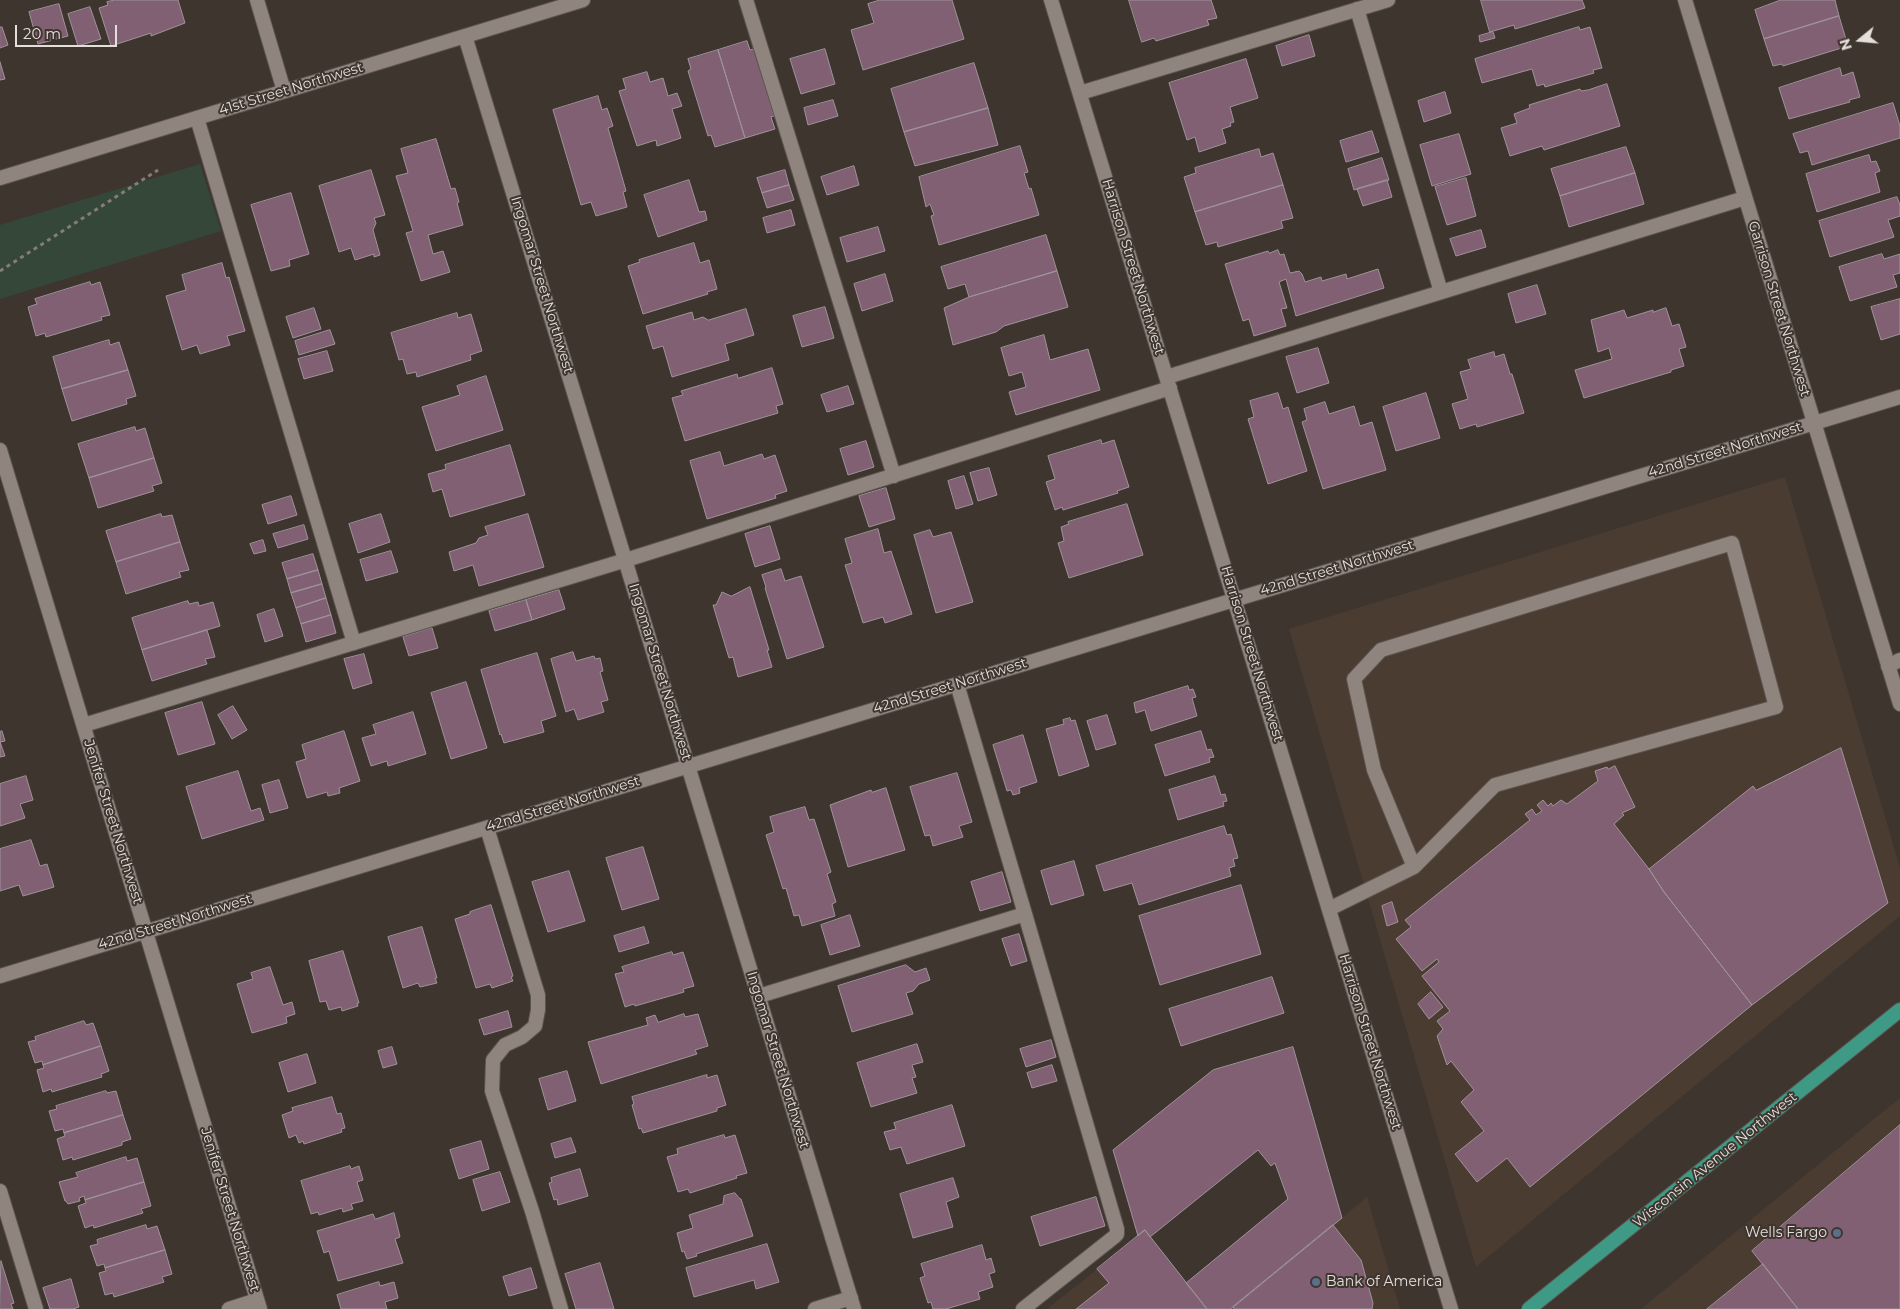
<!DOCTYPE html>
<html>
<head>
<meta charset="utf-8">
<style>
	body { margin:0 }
	#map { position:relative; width:1900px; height:1309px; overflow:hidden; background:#3e352f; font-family:Montserrat,sans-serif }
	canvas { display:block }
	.north { position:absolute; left:1835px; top:15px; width:50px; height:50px; -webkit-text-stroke:4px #3e352f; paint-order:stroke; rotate:253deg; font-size:14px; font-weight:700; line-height:20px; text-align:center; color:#e5dfdc }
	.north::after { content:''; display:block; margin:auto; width:18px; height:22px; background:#e5dfdc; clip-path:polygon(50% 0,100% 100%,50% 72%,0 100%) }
	.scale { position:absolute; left:15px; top:25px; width:102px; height:22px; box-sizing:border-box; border:2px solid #e5dfdc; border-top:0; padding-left:6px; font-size:15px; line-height:18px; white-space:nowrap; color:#e5dfdc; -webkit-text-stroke:4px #3e352f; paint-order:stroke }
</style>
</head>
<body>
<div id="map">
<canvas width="1900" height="1309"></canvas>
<div class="north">N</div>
<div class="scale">20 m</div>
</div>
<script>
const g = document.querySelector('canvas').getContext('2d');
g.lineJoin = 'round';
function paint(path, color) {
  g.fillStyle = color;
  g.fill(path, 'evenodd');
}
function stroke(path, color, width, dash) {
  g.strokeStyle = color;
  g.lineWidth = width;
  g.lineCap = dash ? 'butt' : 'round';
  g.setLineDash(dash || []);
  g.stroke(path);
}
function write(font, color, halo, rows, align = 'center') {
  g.font = font + ' Montserrat,sans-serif';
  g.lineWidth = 4;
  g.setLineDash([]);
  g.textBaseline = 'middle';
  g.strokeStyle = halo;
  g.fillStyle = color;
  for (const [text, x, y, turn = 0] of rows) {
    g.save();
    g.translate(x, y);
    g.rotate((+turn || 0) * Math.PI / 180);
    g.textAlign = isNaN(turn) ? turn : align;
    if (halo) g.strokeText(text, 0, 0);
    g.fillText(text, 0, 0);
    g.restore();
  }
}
const built = new Path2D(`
	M1785 477 1900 868V916L1476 1267 1289 629Z
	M1900 1098V1309H1641Z
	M1367 1197 1400 1309H1233Z
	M1144 1232 1208 1309H1047Z`);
const green = new Path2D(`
	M200 164 221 231 0 299V225Z`);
const building = new Path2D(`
	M115 0H178L185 23 151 36V33L111 46 99 8 108 5 107 2Z
	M880 0H952L964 39 863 70 851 30 874 23 868 4Z
	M1129 0H1211L1217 18 1207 20 1209 25 1156 41 1154 38 1142 42Z
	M1481 0H1582L1585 8 1515 29 1514 25 1490 32Z
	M1781 0H1835L1839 16 1764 39 1755 10Z
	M59 4 68 36 38 44 29 12Z
	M90 7 101 39 78 46 68 14Z
	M1839 16 1848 46 1783 66 1782 64 1773 66 1764 39Z
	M0 27H2L8 45 0 48Z
	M1579 27 1580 30 1590 27 1602 68 1593 70 1594 73 1545 87 1544 84 1537 86 1532 69 1482 83 1475 59Z
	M1493 32 1495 38 1480 42 1479 36Z
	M1309 35 1315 56 1282 66 1276 46Z
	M747 41 750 50 754 49 774 116 771 117 775 129 745 138 718 50Z
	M825 49 835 84 801 94 790 59Z
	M718 50 745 138 715 147 711 135 708 136 688 71 691 69 688 59Z
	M1246 59 1258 98 1230 107 1234 122 1230 123 1231 126 1222 129 1226 143 1199 152 1195 137 1187 140 1169 83Z
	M0 62 5 79 0 80Z
	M974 63 988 108 904 132 891 89Z
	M1840 68 1842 76 1853 72 1860 97 1849 100 1850 102 1789 119 1779 88Z
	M647 72 650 82 663 78 668 96 677 93 682 106 672 109 681 138 657 146 656 140 637 146 619 91 626 89 623 79Z
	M1607 84 1620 126 1544 150 1542 146 1510 156 1501 128 1517 123 1514 114 1530 108 1529 105 1580 89 1581 91 1588 90Z
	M1445 92 1451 113 1424 122 1418 101Z
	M598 96 602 110 607 108 613 126 608 128 626 191 623 192 627 207 596 216 591 202 581 205 553 110Z
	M833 100 838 116 808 125 804 108Z
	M1893 103 1900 126V138L1812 165 1808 151 1800 153 1793 134Z
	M988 108 998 145 915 166 904 132Z
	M1372 131 1379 152 1346 162 1340 141Z
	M1459 134 1471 174 1432 186 1420 145Z
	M436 139 451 189 455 188 459 202 457 203 463 225 428 235 433 254 443 251 450 272 421 281 406 233 413 231 396 176 408 173 401 149Z
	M1020 146 1028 172 1024 173 1029 189 1031 188 1039 215 939 245 931 216 934 215 930 204 926 207 919 177Z
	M1626 147 1635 173 1560 196 1551 169Z
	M1259 149 1261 157 1273 153 1283 185 1195 212 1184 177 1196 173 1195 168Z
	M1869 155 1871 162 1876 161 1880 171 1875 173 1880 192 1817 212 1806 174Z
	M1382 158 1389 180 1354 190 1348 169Z
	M854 166 859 185 827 195 821 177Z
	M371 170 385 215 374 218 376 223 373 230 380 255 374 257V254L355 260 351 248 339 252 319 186Z
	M785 170 789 185 762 193 757 178Z
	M1635 173 1644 204 1569 227 1560 196Z
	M1466 178 1476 216 1447 225 1435 187Z
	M689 180 699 212 705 211 707 220 658 237 644 195Z
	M1387 180 1392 197 1363 206 1357 189Z
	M789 185 794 200 767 208 762 193Z
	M1283 185 1293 218 1281 221 1283 228 1218 247 1217 242 1206 245 1195 212Z
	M291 193 309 254 289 260 290 266 271 271 251 205Z
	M1897 197 1900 205V216L1888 220 1894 237 1830 257 1819 221Z
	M791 210 795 225 767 233 763 218Z
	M878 227 885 251 847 262 840 238Z
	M1481 230 1486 247 1456 256 1450 239Z
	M1046 235 1057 271 969 297 965 284 948 289 941 267Z
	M694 243 700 263 709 260 717 289 707 292 708 294 643 314 628 266 640 262 639 260Z
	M1278 250 1280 255 1284 254 1290 273 1299 271 1302 274 1305 282 1321 277 1322 281 1346 274 1347 279 1378 269 1384 288 1296 316 1286 279 1279 282 1287 308 1281 309 1286 326 1254 336 1249 319 1243 321 1225 264 1268 251 1269 253Z
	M1882 254 1884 259 1900 254V273L1893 275 1897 287 1850 301 1839 267Z
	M222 263 226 278 229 277 245 331 227 336 230 345 200 354 197 345 182 350 166 296 186 290 182 275Z
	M1057 271 1068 307 1004 326 996 332 953 345 944 308 969 297Z
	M885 274 893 301 862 311 854 284Z
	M90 282 91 285 100 282 110 315 101 317 102 320 46 337 45 333 36 336 28 307 37 304 35 299Z
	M1537 285 1546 314 1516 323 1508 294Z
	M1900 299V334L1881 340 1871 307Z
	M825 307 834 338 802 347 793 316Z
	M314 308 321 329 293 338 286 317Z
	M1666 308 1672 326 1679 324 1686 347 1679 349 1684 366 1671 370V372L1584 398 1575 370 1612 359 1609 348 1598 352 1591 320 1624 310 1627 318 1653 310V312Z
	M746 309 754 335 725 344 729 360 672 377 663 346 653 349 646 326 692 312 694 320 703 317 708 320Z
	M457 313 458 318 471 314 482 351 470 355 471 360 417 377 416 372 407 374 403 359 399 360 391 333Z
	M330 330 335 344 299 355 295 341Z
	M1044 335 1050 360 1088 349 1100 390 1016 415 1009 392 1026 387 1022 372 1009 376 1001 348Z
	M109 340 110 345 119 342 128 370 62 389 53 357Z
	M1318 348 1329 383 1297 393 1286 357Z
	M327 351 333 371 304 379 298 359Z
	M1494 352 1495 357 1504 354 1510 374H1512L1524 413 1477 427 1476 424 1460 429 1452 404 1468 399 1460 372 1471 369 1468 360Z
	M772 368 783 404 776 406 778 413 685 441 672 398 683 395 681 391 737 374 738 378Z
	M128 370 136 396 126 399 127 404 72 421 62 389Z
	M486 376 503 430 436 451 422 407 460 395 457 386Z
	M848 386 854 404 827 412 821 395Z
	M1278 393 1283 409 1288 407 1307 471 1268 484 1248 419 1254 417 1250 401Z
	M1426 393 1440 438 1396 451 1383 407Z
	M1325 402 1329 414 1354 406 1360 426 1372 422 1386 470 1323 489 1302 422 1307 420 1304 409Z
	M135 427 136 431 145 428 154 458 89 478 78 444Z
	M1101 440 1102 444 1114 440 1129 487 1117 491 1118 493 1063 510 1062 507 1055 510 1046 482 1055 479 1048 456Z
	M866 441 874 467 848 475 840 449Z
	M510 445 525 495 450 517 442 489 433 492 428 474 446 469 445 465Z
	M720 452 724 466 762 454 764 459 775 455 787 491 775 495 776 498 707 519 690 461Z
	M154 458 162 483 152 486 154 491 98 508 89 478Z
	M989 468 997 495 978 501 970 473Z
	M964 476 973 504 956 509 948 481Z
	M886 488 895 519 869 527 859 496Z
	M291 496 297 515 268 524 262 505Z
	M1127 504 1143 555 1069 578 1058 543 1064 541 1061 527 1069 524 1068 522Z
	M161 514 162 517 172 515 180 542 116 562 106 531Z
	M381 514 390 542 358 553 349 524Z
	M528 514 544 567 479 586 473 565 454 571 449 552 476 543 479 538 488 535 485 527Z
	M304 525 308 539 278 548 273 534Z
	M770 526 780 559 755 567 745 534Z
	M878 529 884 553 891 551 912 614 885 623 883 617 863 623 845 565 852 563 845 539Z
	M930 530 933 537 951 532 973 602 936 613 914 535Z
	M263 540 266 551 254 554 250 544Z
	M180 542 189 570 179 572 181 577 126 594 116 562Z
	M391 551 398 572 366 581 360 560Z
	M313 554 318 570 287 579 282 563Z
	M781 569 785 581 801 576 824 647 787 659 765 588 766 587 762 575Z
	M318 570 322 584 291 593 287 579Z
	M322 584 326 598 296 608 291 593Z
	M750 587 769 650H767L772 667 738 677 733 657 729 658 713 605H716L722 592 731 596Z
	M559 590 565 609 532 620 526 600Z
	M326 598 331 615 301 624 296 608Z
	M526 600 532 620 495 631 489 611Z
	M188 601 189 604 198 602 199 606 213 602 220 626 142 650 132 618Z
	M274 609 283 636 265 642 257 615Z
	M331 615 336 633 306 642 301 624Z
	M432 628 438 648 409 656 403 637Z
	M207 630 215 657 205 659 207 664 152 681 142 650Z
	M573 652 576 661 594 656 595 659 600 658 603 671 600 672 608 700 601 702 604 712 578 720 574 709 566 712 551 659Z
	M537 653 556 716 541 721 544 732 504 743 501 734 500 735 481 670Z
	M364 654 372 683 353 689 344 659Z
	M466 682 487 748 451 759 431 693Z
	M1188 686 1189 690 1193 689 1196 697 1192 698 1197 716 1151 731 1145 710 1136 713 1134 703Z
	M202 702 215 744 178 755 165 713Z
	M233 706 247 730 232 739 218 715Z
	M413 712 426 754 388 766 387 761 371 766 362 738 376 734 373 725Z
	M1107 715 1116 744 1096 750 1087 721Z
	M1070 718 1071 721 1075 720 1089 766 1059 776 1046 729 1064 724 1063 720Z
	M2 731 5 741 0 742 5 756 0 757V732Z
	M344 731 360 781 339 788 340 793 328 796 327 792 307 798 296 762 306 759 302 745Z
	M1201 731 1207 750 1211 749 1214 757 1209 758 1210 762 1165 776 1155 745Z
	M1023 735 1037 782 1019 788 1020 793 1013 795 1011 790 1007 791 993 745Z
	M1841 748 1888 903 1752 1005 1664 892 1649 869 1753 786 1756 790Z
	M1615 766 1635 807 1622 813 1624 815 1614 824 1649 869 1664 892 1752 1005 1530 1187 1507 1158 1477 1182 1455 1154 1484 1131 1461 1102 1474 1090 1451 1061 1447 1065 1437 1036 1443 1029 1437 1021 1450 1011 1422 976 1439 962 1437 959 1422 971 1396 939 1411 927 1405 920 1530 820 1525 814 1532 809 1536 815 1542 811 1537 805 1543 800 1548 806 1551 803 1553 806 1561 800 1567 804 1598 781 1595 771 1607 767 1608 769Z
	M238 771 251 811 260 808 264 820 202 839 186 787Z
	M957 773 972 822 959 826 963 837 933 846 930 835 925 836 910 787Z
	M26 776 33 800 20 804 25 818 0 826V784Z
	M1215 776 1221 795 1225 794 1227 801 1223 802 1224 806 1178 820 1169 790Z
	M279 780 288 808 270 813 262 785Z
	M886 788 905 850 848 867 830 805 871 790 872 792Z
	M805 807 809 820 814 819 831 872 827 874 836 902 832 904 835 916 802 926 799 915 794 916 786 888 783 889 766 835 774 832 770 817Z
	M1224 826 1227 835 1231 834 1238 858 1233 859 1235 866 1229 868 1231 876 1139 905 1132 883 1104 891 1096 866Z
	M31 840 40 866 47 864 54 887 23 896 19 885 0 891V849Z
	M643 847 659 899 622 910 606 858Z
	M1074 861 1084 895 1051 905 1041 871Z
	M569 871 585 921 548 932 532 882Z
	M1002 872 1011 902 980 911 971 882Z
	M1241 885 1261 954 1160 985 1139 916Z
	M1392 902 1398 922 1387 926 1382 906Z
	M491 905 513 976 511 977 513 981 492 988 490 984 476 988 455 919 470 914V912Z
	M850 915 860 946 830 955 821 925Z
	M422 927 437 978H435L437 983 420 987 418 983 403 988 388 937Z
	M644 927 649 943 619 952 614 936Z
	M1019 934 1027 961 1011 966 1002 939Z
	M343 951 359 1003H357L358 1006 342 1011 341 1007 329 1010 326 1001 320 1002 309 961Z
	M672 952 673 955 683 952 694 986 683 989 684 992 635 1006 634 1004 625 1007 615 974 624 972 622 967Z
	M906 965 915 972 926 968 930 980 919 984 913 991 906 993 913 1014 852 1032 838 986Z
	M270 967 283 1005 292 1002 295 1014 286 1017 287 1023 252 1033 237 984 253 979 251 973Z
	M1272 977 1284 1013 1181 1046 1169 1009Z
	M1431 992 1443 1007 1429 1019 1418 1004Z
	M508 1011 512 1027 484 1035 479 1020Z
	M684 1014 685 1017 698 1014 708 1046 695 1050 697 1054 601 1084 588 1042 648 1025 646 1018 655 1015 658 1022Z
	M84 1021 86 1025 93 1023 101 1046 43 1065 42 1061 35 1063 28 1042 36 1040 35 1037Z
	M1051 1040 1056 1057 1026 1067 1020 1049Z
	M917 1044 923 1062 912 1065 916 1077 912 1078 917 1093 871 1107 857 1063Z
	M101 1046 109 1071 101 1074 102 1077 52 1092 51 1089 43 1092 37 1070 44 1068 43 1065Z
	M392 1047 397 1064 383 1068 378 1051Z
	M1293 1047 1342 1218 1231 1309H1207L1186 1283 1288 1199 1275 1163 1271 1166 1258 1150 1150 1237 1145 1230 1138 1236 1113 1150 1213 1070Z
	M307 1054 316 1083 288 1092 279 1063Z
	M1052 1065 1057 1081 1032 1088 1027 1073Z
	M567 1071 576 1101 548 1110 539 1079Z
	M707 1075V1078L717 1075 726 1105 717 1108V1111L643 1133 641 1128 639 1129 632 1105 634 1104 632 1097Z
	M106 1091 107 1093 116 1091 123 1115 64 1133 63 1129 55 1131 49 1111 57 1109 56 1106Z
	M332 1097 337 1114 341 1113 345 1128 341 1129 342 1132 304 1144 303 1141 299 1143 296 1135 289 1138 282 1115 293 1111 292 1108Z
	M952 1105 965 1146 907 1164 901 1147 890 1150 884 1132 896 1129 894 1123Z
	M123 1115 131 1139 122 1142V1145L73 1160 72 1157 63 1160 57 1139 65 1136 64 1133Z
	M1900 1125V1309H1798L1752 1251Z
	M724 1135 725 1138 735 1135 747 1173 736 1176 737 1178 690 1193 688 1189 678 1192 667 1157 678 1154 677 1149Z
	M571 1138 576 1152 555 1158 551 1144Z
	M481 1141 489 1169 459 1179 450 1150Z
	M126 1157 127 1161 137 1158 144 1182 85 1200 84 1196 79 1198 80 1201 68 1204 66 1201H65L59 1182 78 1177 76 1173Z
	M350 1166 351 1169 359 1166 363 1180 357 1182 363 1201 351 1204 353 1209 343 1212 342 1208 319 1215 318 1212 311 1214 301 1181Z
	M580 1169 588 1196 558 1205 557 1199 554 1200 549 1183 552 1182 551 1178Z
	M500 1172 510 1202 482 1211 473 1180Z
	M953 1178 959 1197 946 1202 953 1227 913 1238 900 1194Z
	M144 1182 151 1206 141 1209 143 1213 94 1228 93 1225 85 1228 78 1206 86 1203 85 1200Z
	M735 1193 740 1199H741L753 1236 696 1254 697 1256 687 1259 684 1251 682 1252 677 1233 693 1228 689 1215 723 1204 724 1196Z
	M1096 1197 1105 1226 1040 1246 1031 1217Z
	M394 1213 400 1237 395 1239 403 1263 338 1281 329 1251 324 1253 317 1231 373 1214 375 1219Z
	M146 1225 147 1229 157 1226 165 1250 105 1268 104 1264 97 1266 90 1246 98 1244 97 1240Z
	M1333 1225 1361 1260 1373 1303 1372 1309H1234L1233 1307Z
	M1145 1230 1207 1309H1076L1109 1283 1097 1269Z
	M767 1244 779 1282 756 1289 754 1280 694 1297 686 1268Z
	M982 1245 986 1260 991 1258 995 1272 989 1274 993 1287 978 1292 980 1299 946 1309H933L931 1302 928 1303 920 1278 925 1276 921 1264Z
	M165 1250 172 1274 162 1277 164 1282 114 1297 113 1293 105 1295 99 1273 106 1271 105 1268Z
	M1 1261 14 1303 11 1304 13 1309H0Z
	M600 1263 614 1309H576L565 1274Z
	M1763 1264 1798 1309H1707Z
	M531 1268 537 1288 509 1296 503 1277Z
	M71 1279 79 1307 73 1309H50L43 1288Z
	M379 1282 380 1286 394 1282 398 1298 385 1302 387 1309H341L337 1295Z`);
const path = new Path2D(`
	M0 271 158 170`);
const service = new Path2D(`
	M746 0 894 476
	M1357 9 1441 292
	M1080 93 1388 0
	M197 118 354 643
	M1167 377 1745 198
	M1888 666 1900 660
	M84 725 626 560 1170 388
	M487 828 538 995V1010L535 1026 522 1037 505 1045 493 1060 492 1091 532 1211 561 1309
	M1329 909 1414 867 1495 785 1776 707 1732 543 1381 650 1354 679 1374 770 1414 867
	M759 996 1025 914 957 684
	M0 1191 36 1309
	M815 1309 851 1298
	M1023 1309 1114 1237 1117 1234V1229L1025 914`);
const minor = new Path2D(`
	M257 0 284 91
	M1051 0 1451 1309
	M1685 0 1900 704
	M465 36 854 1309
	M0 178 583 0
	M0 450 260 1309
	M0 976 1900 397
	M229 1309 257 1300`);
const primary = new Path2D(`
	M1529 1309 1900 1010`);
const markers = [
	[1837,1233,5,"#5c6f8a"],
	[1316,1282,5,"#5c6f8a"]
];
const streetNames = [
	["41st Street Northwest",291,89,-17],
	["Harrison Street Northwest",1133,267,73],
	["Ingomar Street Northwest",542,285,73],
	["Garrison Street Northwest",1779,309,73],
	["42nd Street Northwest",1725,450,-17],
	["42nd Street Northwest",1337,568,-17],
	["Harrison Street Northwest",1252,654,73],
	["Ingomar Street Northwest",660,672,73],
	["42nd Street Northwest",950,686,-17],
	["42nd Street Northwest",563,804,-17],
	["Jenifer Street Northwest",113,822,73],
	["42nd Street Northwest",175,922,-17],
	["Harrison Street Northwest",1370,1042,73],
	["Ingomar Street Northwest",778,1060,73],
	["Wisconsin Avenue Northwest",1715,1160,-39],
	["Jenifer Street Northwest",230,1210,73]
];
const poiNames = [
	["Wells Fargo",1827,1233],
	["Bank of America",1326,1282,"left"]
];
paint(built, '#4b3c32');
paint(green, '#354738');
paint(building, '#826073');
stroke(building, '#9e9399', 1);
stroke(service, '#5b534e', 16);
stroke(minor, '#5b534e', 16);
stroke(primary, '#5b534e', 16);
stroke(path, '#837c77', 3, [4, 4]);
stroke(service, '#90857e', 14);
stroke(minor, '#90857e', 14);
stroke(primary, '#3e9a84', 14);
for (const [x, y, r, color] of markers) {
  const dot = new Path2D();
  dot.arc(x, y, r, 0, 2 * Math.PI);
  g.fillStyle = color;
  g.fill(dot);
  stroke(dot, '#3e352f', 2);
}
write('14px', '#e5dfdc', '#3e352f', streetNames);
write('14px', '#e5dfdc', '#3e352f', poiNames, 'right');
</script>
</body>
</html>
